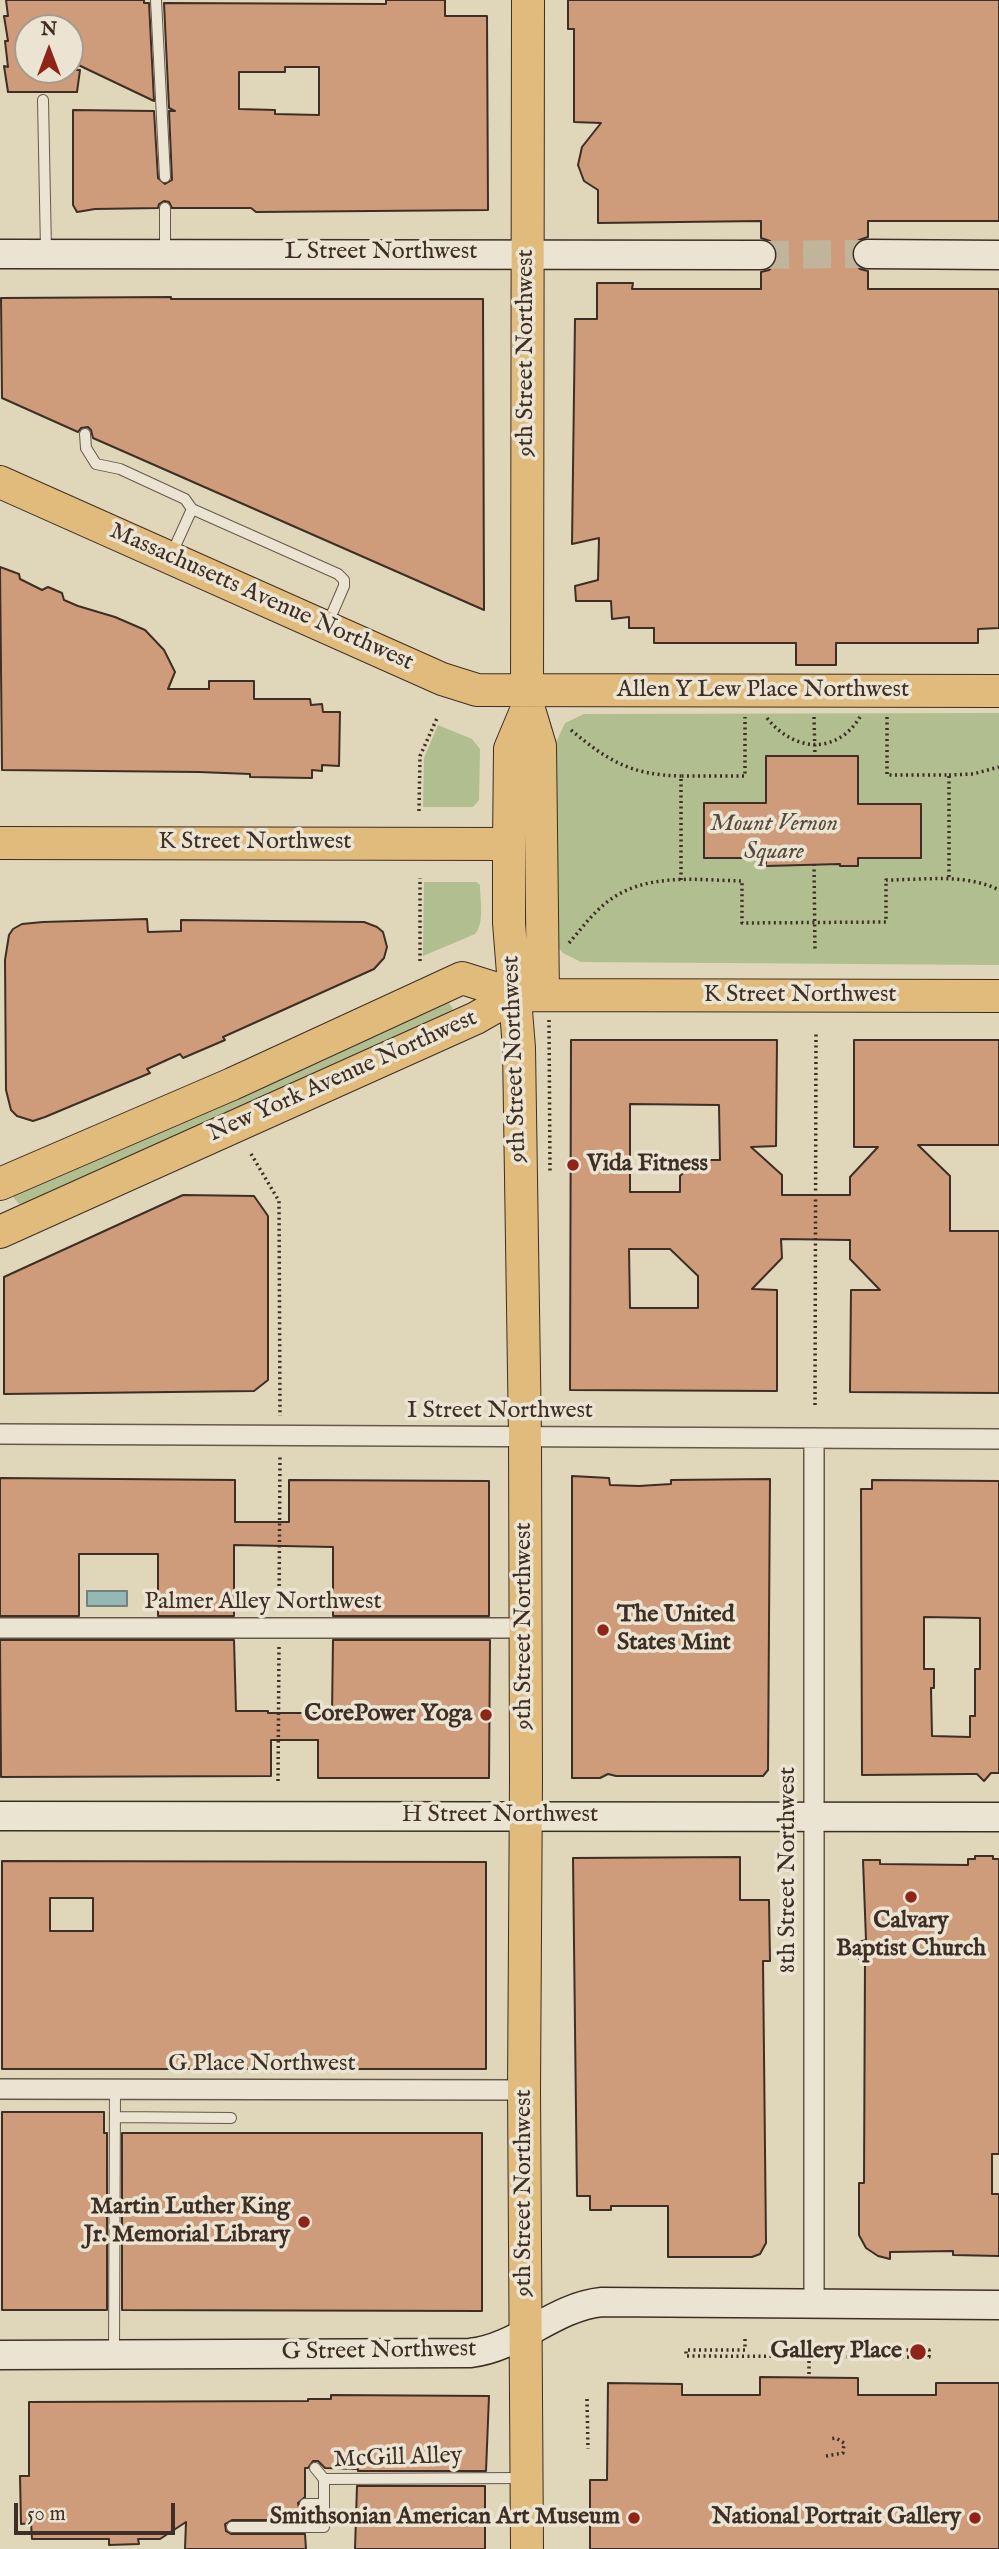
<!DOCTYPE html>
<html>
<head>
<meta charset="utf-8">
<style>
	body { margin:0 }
	#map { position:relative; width:999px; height:2549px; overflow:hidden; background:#e0d6b9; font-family:"IM FELL English",serif }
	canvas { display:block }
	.north { position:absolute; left:14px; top:14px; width:70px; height:70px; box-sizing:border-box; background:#ebe4d2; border:2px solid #a69b8d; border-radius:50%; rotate:0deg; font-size:19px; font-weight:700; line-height:28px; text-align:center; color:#3f2e25 }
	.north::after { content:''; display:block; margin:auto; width:24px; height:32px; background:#8f2418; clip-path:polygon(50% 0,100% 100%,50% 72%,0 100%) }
	.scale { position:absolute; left:14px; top:2503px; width:161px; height:32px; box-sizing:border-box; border:4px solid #3f2e25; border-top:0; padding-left:9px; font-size:21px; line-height:24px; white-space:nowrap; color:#3f2e25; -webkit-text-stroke:5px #ebe4d2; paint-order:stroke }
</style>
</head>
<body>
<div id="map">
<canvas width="999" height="2549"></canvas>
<div class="north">N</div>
<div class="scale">50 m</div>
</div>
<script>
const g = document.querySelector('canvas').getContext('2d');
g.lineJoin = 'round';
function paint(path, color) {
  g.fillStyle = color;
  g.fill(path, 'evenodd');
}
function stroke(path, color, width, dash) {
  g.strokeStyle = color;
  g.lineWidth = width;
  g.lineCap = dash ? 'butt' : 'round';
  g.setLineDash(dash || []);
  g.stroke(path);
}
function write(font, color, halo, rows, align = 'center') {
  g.font = font + ' "IM FELL English",serif';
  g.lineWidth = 7;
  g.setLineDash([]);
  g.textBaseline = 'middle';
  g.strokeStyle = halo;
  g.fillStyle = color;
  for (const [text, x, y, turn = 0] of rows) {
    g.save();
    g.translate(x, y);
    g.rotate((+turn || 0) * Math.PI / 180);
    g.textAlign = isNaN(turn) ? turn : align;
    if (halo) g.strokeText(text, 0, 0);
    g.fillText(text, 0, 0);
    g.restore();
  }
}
const green = new Path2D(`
	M999 713V965L581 962 563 953 557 946 550 755 565 723 584 714Z
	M438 725 472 739 480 749 479 800 473 807H423L424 758Z
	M424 882H476L480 885C480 900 485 922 475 934L423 956Z
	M448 1002 453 1008 449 1014 24 1203 19 1204 14 1198 13 1194Z`);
const water = new Path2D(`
	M87 1591H127V1606H87Z`);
const building = new Path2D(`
	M6 0H144V3H149L154 101 70 61V28H28V70H80L77 92H8L4 66 8 67 5 41H8L4 16H8Z
	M386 0H445V16H487L488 210 256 212 251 208H172L169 202 164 201 159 204 158 208 95 209 77 212 73 205V110L154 111 158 178 165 184 172 180 169 111H175L169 108 164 3 386 4ZM285 67H319V115L275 114V110L239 109V72H285Z
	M568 0H999V221H868V237L859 240 854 245 851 253 854 263 860 269 868 271V289H999V628L978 629V643H836V665H796V643H654V628H629V617L612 619 611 601H576L575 586 598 580 599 538 572 544 575 319H597V283H633L632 289H761V272L769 270 775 264 778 254 775 246 770 241 761 238V221L598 223V190L584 181 578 165 582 147 601 123 574 122V29H568Z
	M171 297V299H483L484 610 93 438 91 430 88 427 81 428 78 432 2 398 1 298Z
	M0 567 19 574 20 579 42 590 48 587 62 593 64 600 78 606 115 617 145 630 164 650 175 672 168 689H209V681H254V699H310L311 705 322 704 323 712H340L339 766 322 765V771L312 770V778L250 777V774L199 772 2 770Z
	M766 756H858V804H921V858H858V866H840V864L766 866V858H704V803H766Z
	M147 919 148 932 181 931V920L364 922 377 927 383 932 387 947 384 958 374 969 223 1037 225 1040 183 1058 180 1054 147 1069 150 1073 45 1117 33 1121 17 1116 11 1110 6 1090 5 960 9 935 13 929 22 924 43 922Z
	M571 1040H777L776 1146 751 1147 782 1175V1195H850V1177L878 1147H854V1040H999V1145H918L950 1176V1231H999V1393L850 1392 851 1290H880L850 1259V1240L781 1239 782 1258 752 1289 777 1290V1391L570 1390ZM630 1104 719 1105 720 1160H696L680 1176V1192H630ZM629 1249H670L698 1276V1308H630Z
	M183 1195 254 1196 268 1216V1380L254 1391 4 1394V1277Z
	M572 1476 609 1478 610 1485 639 1486 671 1484V1480L770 1479 768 1770 763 1776H616L608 1774 600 1778H572Z
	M0 1478 235 1480V1522H289V1480L489 1481V1616H333V1547L234 1545V1616H158V1554H79V1616H0Z
	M872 1480 999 1481V1773H991L984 1781 977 1774H969L862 1775 861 1489H872ZM924 1617 980 1618V1669H975V1716H970V1737L932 1736 931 1688H934V1669H924Z
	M0 1640H234L236 1711H268V1713H332L333 1640H490L489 1778H318V1740H271V1776L1 1777Z
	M975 1856H993V1859H999V2154H992V2194H999V2256L953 2255V2251L890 2252V2259L878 2256 866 2248 859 2235V2183H864L865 1959H859V1942L866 1940 863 1860H880V1864L968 1865V1859H975Z
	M740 1857V1900H769L770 1961H763L766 2243 760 2254 752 2257H668V2206H611V2210H590V2196H577L573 1858Z
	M2 1861 486 1862V2069H2ZM50 1898H93V1931H50Z
	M2 2112H104V2133H107V2310H2Z
	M122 2133H482V2311L122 2310Z
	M760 2377 858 2378V2395H936V2383H999V2549H590V2480H607L608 2383 682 2384V2395H760Z
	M331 2395 489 2396 486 2471H358V2469L325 2468 318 2461H313L308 2468H305V2497L298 2503 299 2508 305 2511V2520H232L225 2524 226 2531 231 2534H305L306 2549H185L186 2522 160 2539H138L139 2544 109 2545V2539H32L31 2523 21 2524 20 2476H29V2402L308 2401V2399H331Z
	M357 2486H485V2549H355Z`);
const secondaryTunnel = new Path2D(`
	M761 255 868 254`);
const path = new Path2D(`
	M814 717 815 756
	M887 717V775H949V879
	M767 718C793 751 836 756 860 717
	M571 730C608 761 631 775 681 776
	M949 775 973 774 999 767
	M419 811 420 756 438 716
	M814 864 815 952
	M681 880V776H745V717
	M569 943C581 929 592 914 606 903 644 872 696 880 742 881V923L886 922V880C923 880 965 873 999 890
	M420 961V878
	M549 1020 550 1174
	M251 1154 279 1201 280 1416
	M815 1405 816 1034
	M279 1608 280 1454
	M278 1781 279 1647
	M745 2339V2350H686V2356L929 2357V2350H869V2339
	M809 2339V2377
	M587 2399 588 2449
	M826 2456 843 2453 844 2443 836 2438 829 2439`);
const lane = new Path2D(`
	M156 0 165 177
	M43 100 46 250
	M165 250V208
	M85 434 86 448 96 464 120 469 185 499 192 509 338 574 344 580V586L328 623
	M172 553 192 509
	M115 2117 231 2118
	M114 2351 115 2089
	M315 2468 324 2479
	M305 2504H324
	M232 2527H324V2479L523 2478`);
const street = new Path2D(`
	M0 1434 999 1439
	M814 1438V2303
	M0 1628H526
	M0 2089 524 2090`);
const secondary = new Path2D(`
	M0 254 761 255
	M868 254 999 255
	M0 1816 999 1817
	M0 2355 470 2353C518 2348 553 2307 602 2302L999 2305`);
const primary = new Path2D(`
	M528 0 527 691 528 706 540 746 543 995
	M0 482 442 679 477 690 999 691
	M0 843 509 844
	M0 1184 232 1084 462 978 516 995 999 996
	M0 1232 476 1018 516 995
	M527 2549 524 2090 526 1779 525 1437 519 1048 509 923V844L510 749 528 706`);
const markers = [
	[573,1165,7,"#8f2418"],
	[603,1630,7,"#8f2418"],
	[486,1715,7,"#8f2418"],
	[911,1897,7,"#8f2418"],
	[304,2222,7,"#8f2418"],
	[918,2352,9,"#8f2418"],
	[634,2518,7,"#8f2418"],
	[975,2518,7,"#8f2418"]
];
const streetNames = [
	["L Street Northwest",381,253],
	["9th Street Northwest",527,353,-90],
	["Massachusetts Avenue Northwest",261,598,24],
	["Allen Y Lew Place Northwest",763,691],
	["K Street Northwest",255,843],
	["K Street Northwest",800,996],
	["9th Street Northwest",516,1059,-92],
	["New York Avenue Northwest",343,1077,-24],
	["I Street Northwest",500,1412],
	["Palmer Alley Northwest",263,1603],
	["9th Street Northwest",525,1626,-90],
	["H Street Northwest",500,1816],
	["8th Street Northwest",789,1870,-90],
	["G Place Northwest",262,2065],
	["9th Street Northwest",525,2193,-90],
	["G Street Northwest",379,2352,-1],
	["McGill Alley",398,2459,-2]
];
const parkNames = [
	["Mount Vernon",774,825],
	["Square",774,853]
];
const poiNames = [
	["Vida Fitness",587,1165,"left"],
	["The United",617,1616,"left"],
	["States Mint",617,1644,"left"],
	["CorePower Yoga",472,1715],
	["Calvary",911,1922,"center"],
	["Baptist Church",911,1950,"center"],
	["Martin Luther King",290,2208],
	["Jr. Memorial Library",290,2236],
	["Gallery Place",902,2352],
	["Smithsonian American Art Museum",620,2518],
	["National Portrait Gallery",961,2518]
];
paint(green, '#b1be90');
paint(water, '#94b8b5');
stroke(water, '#72817b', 2);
paint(building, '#cf9c7b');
stroke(building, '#3f2e25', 2);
stroke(secondaryTunnel, '#c0b49b', 28, [28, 14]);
stroke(lane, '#67584a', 12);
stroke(street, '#67584a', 22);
stroke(secondary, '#3f2e25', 31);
stroke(primary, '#3f2e25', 34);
stroke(path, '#3f2e25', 3.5, [2, 3.5]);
stroke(lane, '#ebe4d2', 10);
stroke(street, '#ebe4d2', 19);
stroke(secondary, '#ebe4d2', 28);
stroke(primary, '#e0bb7c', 32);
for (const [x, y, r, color] of markers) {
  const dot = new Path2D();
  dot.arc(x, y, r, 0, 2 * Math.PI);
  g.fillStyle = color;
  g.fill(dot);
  stroke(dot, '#ebe4d2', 2.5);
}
write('24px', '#3f2e25', '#ebe4d2', streetNames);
write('italic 24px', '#564b3a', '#ebe4d2', parkNames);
write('bold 24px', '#3f2e25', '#ebe4d2', poiNames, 'right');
</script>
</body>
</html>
